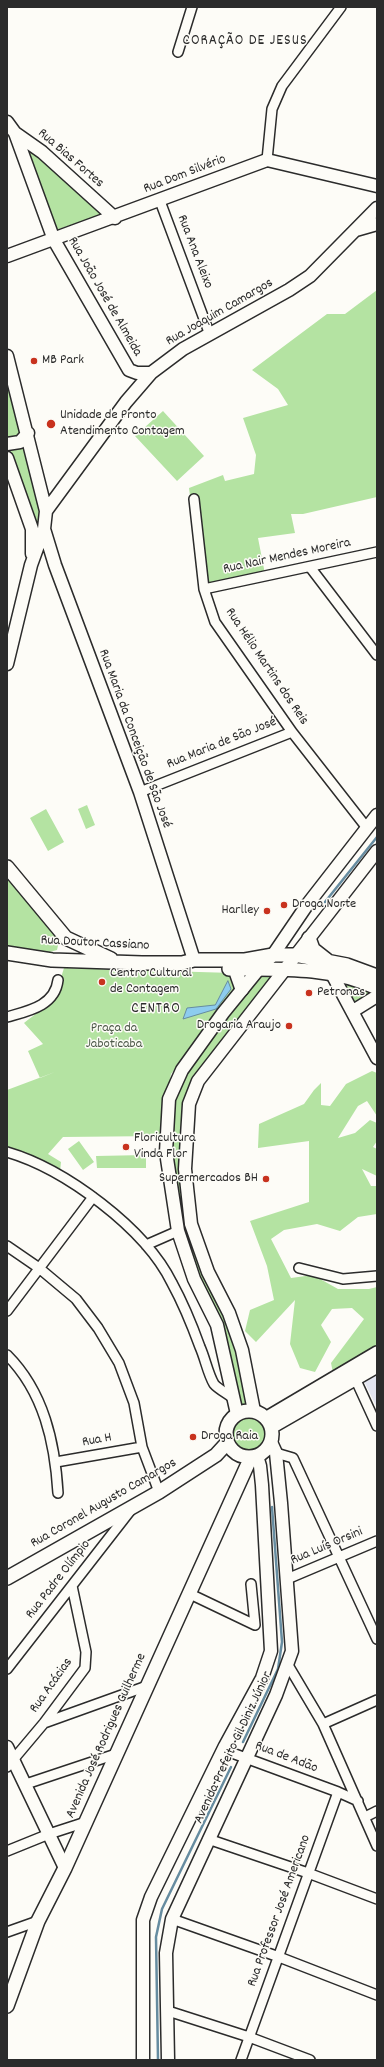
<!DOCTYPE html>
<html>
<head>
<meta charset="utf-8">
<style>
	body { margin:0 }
	#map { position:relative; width:384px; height:2067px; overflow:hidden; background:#fdfcf7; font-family:Dekko,sans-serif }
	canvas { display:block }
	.frame { position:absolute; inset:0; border:8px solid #2b2b2b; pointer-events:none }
</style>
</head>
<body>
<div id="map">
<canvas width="384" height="2067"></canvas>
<div class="frame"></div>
</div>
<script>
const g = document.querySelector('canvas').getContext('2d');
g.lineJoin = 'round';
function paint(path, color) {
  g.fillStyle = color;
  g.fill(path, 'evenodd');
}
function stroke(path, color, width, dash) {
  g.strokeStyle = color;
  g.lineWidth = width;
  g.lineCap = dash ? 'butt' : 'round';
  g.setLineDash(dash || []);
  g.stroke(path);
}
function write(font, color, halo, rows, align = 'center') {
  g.font = font + ' Dekko,sans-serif';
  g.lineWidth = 3;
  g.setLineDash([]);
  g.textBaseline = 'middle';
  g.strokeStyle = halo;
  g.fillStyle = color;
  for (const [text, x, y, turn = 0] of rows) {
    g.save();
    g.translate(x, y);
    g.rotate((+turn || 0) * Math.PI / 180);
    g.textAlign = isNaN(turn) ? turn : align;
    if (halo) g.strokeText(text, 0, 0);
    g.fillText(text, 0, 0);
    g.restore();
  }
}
const built = new Path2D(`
	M377 1372V1408L363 1379Z`);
const green = new Path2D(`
	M31 153 36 155 103 214 56 230 28 157Z
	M377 290V497L303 514H291L295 533 258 538 265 574 207 586 198 495 190 496 189 488 223 475 225 481 254 474 256 455 243 418 288 405 278 389 252 370 327 314H345Z
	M7 379 43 507 39 536 7 443Z
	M163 411 204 456 177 481 135 436Z
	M87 805 95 825 86 829 78 809Z
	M46 809 64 842 48 851 30 818Z
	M7 874 56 932 59 941 57 950 46 953 7 949Z
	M64 968 233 973 238 987 171 1074 160 1136 63 1137 48 1154 61 1162 60 1172 7 1149V1090L55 1072 40 1078 28 1051 43 1044 24 1023C49 1004 55 998 64 968Z
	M274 975 191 1083 181 1175 226 1319 238 1351 245 1389 246 1405 237 1407 182 1229 172 1158 174 1099 188 1068 218 1027 259 976Z
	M339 980 373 994 355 1003Z
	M372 1071 377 1073V1116L367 1101 358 1106 338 1138 355 1133 370 1120 377 1123V1141L373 1147 377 1149V1176L362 1169 371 1186H377V1214L358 1217 340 1231 317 1224 284 1230 271 1239 291 1278 313 1275 338 1289H369L377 1287V1347L333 1373 331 1363 364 1319 352 1308 332 1309 321 1325 331 1342 315 1372 300 1368 290 1344 295 1300 256 1342 245 1331 250 1310 274 1300 267 1266 250 1221 309 1202V1141L258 1148 259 1124 304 1104 314 1090 321 1083V1105L330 1106 346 1084Z
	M79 1141 94 1162 83 1170 68 1149Z
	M146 1155V1168H97L96 1156Z
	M231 1434a18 18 0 1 1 36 0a18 18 0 1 1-36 0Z`);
const water = new Path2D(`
	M228 981 231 989 216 1009 183 1019 187 1008 215 1005Z`);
const stream = new Path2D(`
	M325 902 377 837
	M243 1742 278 1669 282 1642 272 1507
	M158 2060 156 1937 162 1909 231 1767`);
const minor = new Path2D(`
	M178 52 192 7
	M267 160 272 109 282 86 341 7
	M160 201 210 335
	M194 499 204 589 215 622 292 732 367 828
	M310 567 377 655
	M204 589 377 552
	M140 792 292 732
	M7 1017C28 1011 55 1006 58 980
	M7 1152C65 1169 145 1228 172 1283 183 1303 192 1325 200 1347 205 1358 208 1374 214 1384 218 1389 228 1394 233 1398
	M146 1245 178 1231
	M7 1246 39 1268 76 1299 98 1328 119 1363 134 1403 142 1447 159 1492
	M299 1268 343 1279 377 1276
	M7 1311 93 1197
	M7 1355C44 1392 55 1443 58 1493
	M355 1378 377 1426
	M276 1453 293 1458 377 1639
	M56 1462 142 1447
	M287 1579 377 1541
	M188 1593 255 1625 251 1584
	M288 1665 323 1724 377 1846
	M7 1669 130 1511
	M44 1723 147 1686
	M323 1724 377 1700
	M224 1750 338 1792
	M7 1767 44 1723 85 1668 86 1652 72 1586
	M26 1784 116 1754
	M365 1817 377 1811
	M208 1839 308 1873 377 1899
	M7 1851 49 1834 86 1822
	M172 1919 279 1957 377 1995
	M7 1932 38 1921
	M168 2011 249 2037 310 2060
	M241 2060 338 1792 358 1801`);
const tertiary = new Path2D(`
	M7 122 15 133 42 152 115 218
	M15 133 54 240 129 370 137 373H151
	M356 230 377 224
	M7 256 267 160 377 186
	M7 356 46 511 44 529 31 565 7 664
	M7 444 20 442 28 433
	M7 458 32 529V554
	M46 511 126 402 151 373 183 349 289 290 310 276 377 208
	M44 529 55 565 140 792 194 960
	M332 974 377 1058
	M353 1011 377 996
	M254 1411 242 1350 229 1313 208 1272 191 1224 185 1169 189 1104 198 1081 377 851
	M237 1414 217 1325 194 1279 178 1231 166 1152 169 1099 182 1070 223 1013 258 970 273 955 307 905 377 815
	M7 1747 65 1868
	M143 2060V1920L151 1897 225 1746 262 1678 271 1651 262 1485 260 1466 257 1456
	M168 2060 166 1953 172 1919 276 1695 292 1651 281 1503 276 1453 271 1442`);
const secondary = new Path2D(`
	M7 867 66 938 111 959
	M309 938 313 949 327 960
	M7 953 52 960 142 963H182L194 960H245L273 955H295L347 965 377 976
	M229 969C279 969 331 966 377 988
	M235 969 242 989
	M226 1434a23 23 0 1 1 46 0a23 23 0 1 1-46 0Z
	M267 1418 377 1353
	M271 1427 377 1366
	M7 1578 159 1492 216 1455 227 1443
	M7 2006 38 1921 65 1868 251 1457`);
const markers = [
	[34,361,4,"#c8321e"],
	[51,424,5,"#c8321e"],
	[284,905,4,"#c8321e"],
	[267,911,4,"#c8321e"],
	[102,982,4,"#c8321e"],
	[309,993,4,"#c8321e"],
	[289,1026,4,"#c8321e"],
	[126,1147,4,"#c8321e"],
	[266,1179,4,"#c8321e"],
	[193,1437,4,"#c8321e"]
];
const streetNames = [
	["Rua Bias Fortes",70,159,41],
	["Rua Dom Silvério",185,175,-21],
	["Rua Ana Aleixo",194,252,69],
	["Rua João José de Almeida",104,297,60],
	["Rua Joaquim Camargos",220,313,-30],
	["Rua Nair Mendes Moreira",287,557,-12],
	["Rua Hélio Martins dos Reis",266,667,56],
	["Rua Maria da Conceição de São José",134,739,70],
	["Rua Maria de São José",222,744,-22],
	["Rua Doutor Cassiano",95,944,3],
	["Rua H",97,1441,-10],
	["Rua Coronel Augusto Camargos",104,1504,-30],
	["Rua Luís Orsini",327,1547,-23],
	["Rua Padre Olímpio",59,1580,-52],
	["Rua Acácias",52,1686,-55],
	["Avenida José Rodrigues Guilherme",107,1736,-66],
	["Avenida Prefeito Gil Diniz Júnior",234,1748,-65],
	["Rua de Adão",286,1758,21],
	["Rua Professor José Americano",280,1911,-70]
];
const poiNames = [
	["MB Park",42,361],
	["Unidade de Pronto",60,416],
	["Atendimento Contagem",60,432],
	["Droga Norte",292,905],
	["Harlley",259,911,"right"],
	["Centro Cultural",110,974],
	["de Contagem",110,990],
	["Petronas",317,993],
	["Drogaria Araujo",281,1026,"right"],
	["Floricultura",134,1139],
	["Vinda Flor",134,1155],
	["Supermercados BH",258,1179,"right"],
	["Droga Raia",201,1437]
];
const parkNames = [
	["Praça da",114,1029],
	["Jaboticaba",114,1045]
];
const neighbourhoodNames = [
	["CORAÇÃO DE JESUS",245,42],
	["CENTRO",156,1010]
];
paint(built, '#e3e5f0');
paint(green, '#b4e3a2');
paint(water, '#8dccee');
stroke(water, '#668ca0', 1);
stroke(stream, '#668ca0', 2.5);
stroke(minor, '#2b2b2b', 12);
stroke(tertiary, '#2b2b2b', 15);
stroke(secondary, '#2b2b2b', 16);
stroke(minor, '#fdfcf7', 9);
stroke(tertiary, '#fdfcf7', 12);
stroke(secondary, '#fdfcf7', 13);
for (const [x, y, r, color] of markers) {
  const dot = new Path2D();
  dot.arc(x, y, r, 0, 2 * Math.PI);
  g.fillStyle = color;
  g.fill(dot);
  stroke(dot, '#fdfcf7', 1.5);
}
write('14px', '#2b2b2b', '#fdfcf7', streetNames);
write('14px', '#2b2b2b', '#fdfcf7', poiNames, 'left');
write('14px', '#4d5949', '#fdfcf7', parkNames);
g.letterSpacing = '1px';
write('15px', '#2b2b2b', '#fdfcf7', neighbourhoodNames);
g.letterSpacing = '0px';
</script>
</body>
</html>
